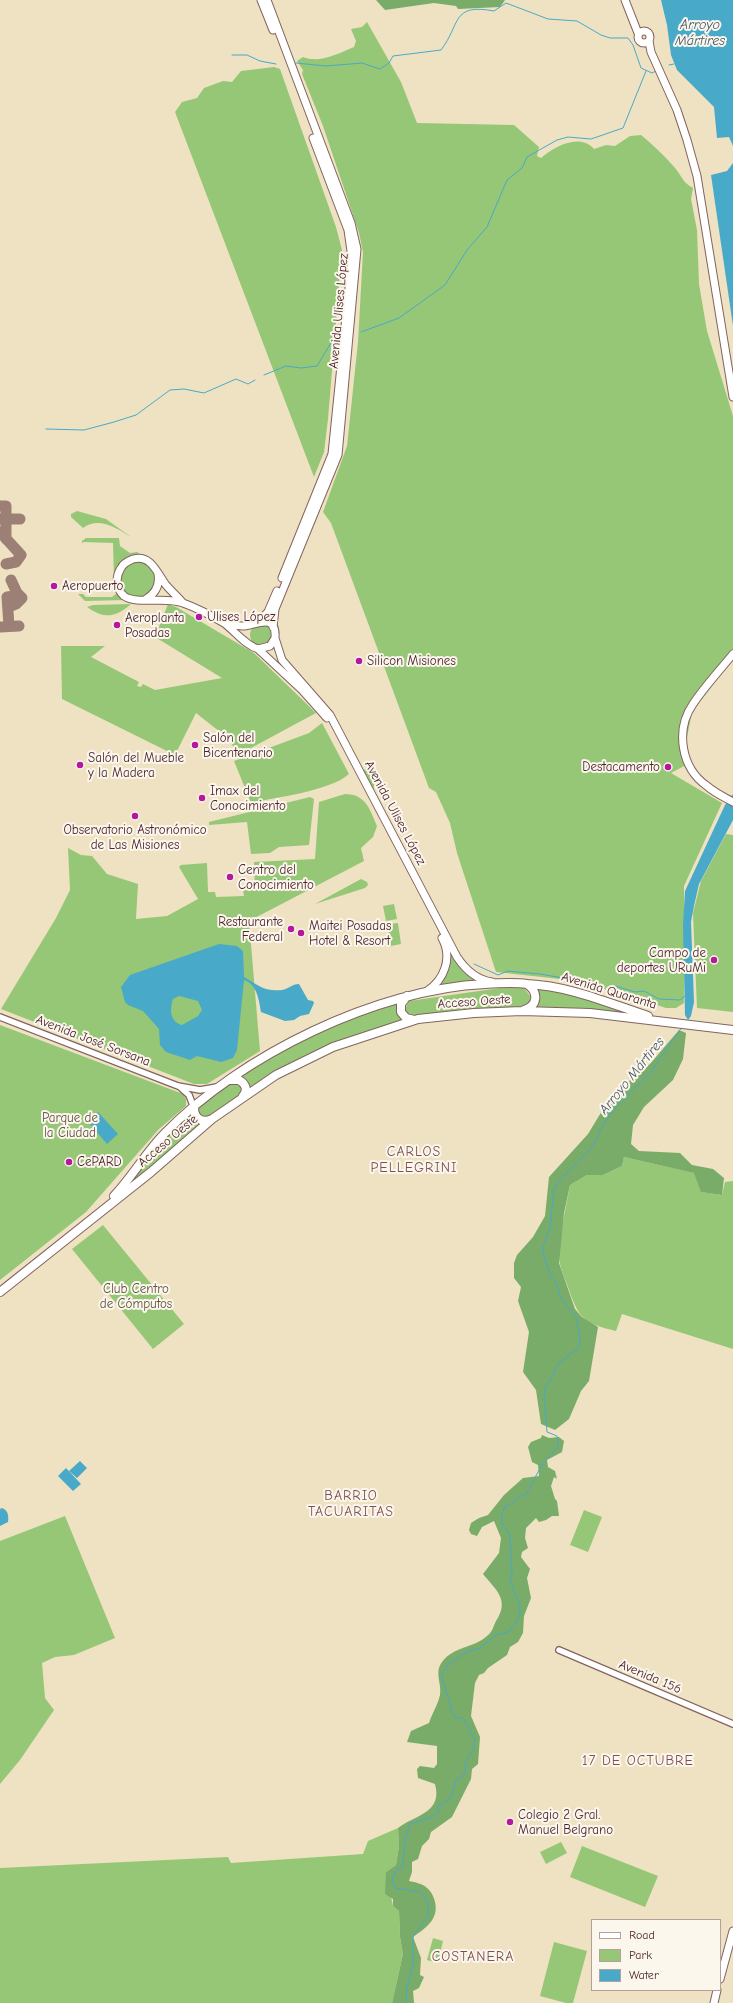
<!DOCTYPE html>
<html>
<head>
<meta charset="utf-8">
<style>
	body { margin:0 }
	#map { position:relative; width:733px; height:2003px; overflow:hidden; background:#eee2c2; font-family:"Comic Neue",sans-serif }
	canvas { display:block }
	.legend { position:absolute; left:591px; top:1919px; width:130px; height:72px; box-sizing:border-box; background:#fbf7ec; border:1px solid #b4a19f; margin:0; padding:5px 7px; list-style:none; font-size:12px; color:#4a1f2b }
	.legend li { display:flex; align-items:center; gap:8px; height:20px }
	.legend b { width:20px; border:1px solid #b4a19f }
</style>
</head>
<body>
<div id="map">
<canvas width="733" height="2003"></canvas>
<ul class="legend">
<li><b style="height:5px;background:#fff"></b>Road</li>
<li><b style="height:11px;background:#96c777"></b>Park</li>
<li><b style="height:11px;background:#49a9c8"></b>Water</li>
</ul>
</div>
<script>
const g = document.querySelector('canvas').getContext('2d');
g.lineJoin = 'round';
function paint(path, color) {
  g.fillStyle = color;
  g.fill(path, 'evenodd');
}
function stroke(path, color, width, dash) {
  g.strokeStyle = color;
  g.lineWidth = width;
  g.lineCap = dash ? 'butt' : 'round';
  g.setLineDash(dash || []);
  g.stroke(path);
}
function write(font, color, halo, rows, align = 'center') {
  g.font = font + ' "Comic Neue",sans-serif';
  g.lineWidth = 4;
  g.setLineDash([]);
  g.textBaseline = 'middle';
  g.strokeStyle = halo;
  g.fillStyle = color;
  for (const [text, x, y, turn = 0] of rows) {
    g.save();
    g.translate(x, y);
    g.rotate((+turn || 0) * Math.PI / 180);
    g.textAlign = isNaN(turn) ? turn : align;
    if (halo) g.strokeText(text, 0, 0);
    g.fillText(text, 0, 0);
    g.restore();
  }
}
const green = new Path2D(`
	M367 22 401 82 417 123 514 125 539 147 537 156 541 158C555 146 580 133 594 149L606 145 615 146 630 136 641 135C653 145 664 155 675 168 682 176 682 182 693 188L691 199 697 230 699 284 707 331 733 416V659L692 712 686 742V765L671 773 722 803 684 886V1003L676 1008H666L587 982 496 972 457 853 450 823 436 792 429 788 331 523 323 512 347 446 358 342 363 252 359 233 323 126 302 74 303 70 297 61 303 57C319 64 340 53 354 47L356 41 351 29 362 27Z
	M274 67 280 69 336 227 342 250 328 419 324 452 314 477 175 112 182 102 197 98 204 88 223 81 232 82 241 71Z
	M77 511 106 519 131 537C117 528 98 516 83 528L71 517V514Z
	M86 538H119L120 546 130 553 137 552 140 554 138 558H133L114 579 113 543 83 542 82 544V541Z
	M120 579a18 18 0 1 1 36 0a18 18 0 1 1-36 0Z
	M117 588 126 600 85 601 78 594H83L86 597H112L117 593Z
	M131 604C115 618 104 619 87 607L93 605Z
	M168 604 176 607 254 653 316 713 238 755 229 739 196 713 175 755 62 699 61 646H105L91 657 139 682 137 686 141 687 143 684 155 690 222 678 155 637Z
	M250 635a11 11 0 1 1 22 0a11 11 0 1 1-22 0Z
	M322 723 349 774C330 791 277 797 251 803L234 761 309 733Z
	M369 769C377 775 376 782 373 790L362 770Z
	M345 794C366 794 370 810 377 826L373 837 361 848 364 861 249 921 260 1051 207 1084H194L1 1009 56 918 70 890 68 848 81 855 92 856 107 874 138 884 136 919 167 916 198 899 179 867 181 865 207 863 208 892H215L216 897 244 896 243 890 255 889 254 862 315 859 319 802Z
	M370 795 461 968 478 981 440 985 447 971 445 941Z
	M310 797 314 799 309 845 279 847 270 853 251 854 247 822 209 825V822Z
	M726 834 733 835V1012L697 1008 693 913 701 881Z
	M361 879 367 882 368 885 365 888 315 904Z
	M394 904 397 919 386 921 383 906Z
	M398 923 401 944 391 946 387 924Z
	M507 987 524 988 531 997C529 1004 526 1006 519 1008L409 1017 404 1011 409 1001Z
	M535 987 563 992 637 1016 532 1008Z
	M393 1002 399 1004 411 1021 332 1046 245 1095 238 1078C285 1043 339 1023 393 1002Z
	M0 1025 183 1094 186 1099V1106L159 1129 86 1212 0 1280Z
	M233 1082 242 1086 243 1093 212 1118 203 1119 197 1112 198 1108Z
	M193 1111 202 1124 120 1194 166 1134Z
	M624 1157 695 1173 702 1192 722 1195 725 1182 733 1181V1349L622 1314 616 1331C583 1323 579 1319 568 1287 565 1280 562 1272 560 1264 556 1247 567 1204 570 1185L587 1175H603L622 1166Z
	M103 1225 184 1324 153 1349 72 1249Z
	M584 1510 602 1517 588 1552 570 1545Z
	M65 1516 115 1638 74 1655 55 1657 42 1663 45 1698 54 1710 20 1760 0 1784V1541Z
	M398 1828 399 1846 396 1865 386 1872 393 1906 399 1911 400 1937 403 1954 392 2003H0V1868L228 1857 231 1863 363 1854 368 1841Z
	M561 1842 567 1853 546 1864 540 1852Z
	M582 1846 658 1876 645 1907 570 1877Z
	M433 1938 443 1941 438 1963 427 1960Z
	M554 1942 587 1951 573 2003H566L540 1996Z`);
const forest = new Path2D(`
	M376 0H505L500 7 458 9 456 6 434 3 385 10Z
	M679 1030 686 1033 683 1059 673 1080 644 1107 633 1125 631 1144 639 1151 680 1153 692 1165 713 1169 724 1178 722 1195 701 1192 694 1173 624 1157 622 1166 603 1175H587L570 1185 564 1213 559 1263 575 1309 582 1317 598 1327 589 1381 581 1391 569 1419 555 1430 541 1424 536 1390 523 1372 529 1332 518 1301 521 1287 514 1278V1263L517 1255 533 1237 545 1216 549 1177 588 1134 608 1101 622 1093 630 1080 650 1064Z
	M542 1435 549 1438 559 1437 564 1441 562 1452 547 1460 548 1467 555 1471 557 1479 554 1477 551 1486 555 1499 557 1501 559 1516H552L546 1520 539 1522 536 1518 526 1528 525 1538 528 1548 522 1552 521 1557 530 1569 527 1578 531 1598 524 1616 523 1633 518 1642 510 1647 507 1655 488 1668 484 1673 479 1675 475 1683 471 1716 480 1737 478 1764 472 1769 471 1779 452 1817 431 1832 429 1839 422 1846 418 1859 412 1862V1872L409 1881C415 1882 423 1884 427 1888 431 1891 434 1897 435 1902 439 1919 426 1928 413 1937L421 1958 420 1975 424 1977 419 1988 413 1991 414 2003H392L403 1954 400 1937 399 1911 393 1906V1899L385 1894 386 1872 396 1865 399 1846 398 1828C415 1815 443 1813 435 1784L418 1778 417 1769 420 1766 434 1768 437 1764V1746L407 1742 411 1731 429 1723C432 1714 438 1704 440 1695 442 1683 434 1673 442 1662 454 1646 474 1648 487 1636 493 1631 493 1627 496 1621 510 1600 496 1590 483 1574L499 1553 501 1538 494 1521 482 1527 477 1536 471 1534 469 1530 471 1523 479 1518 488 1515 504 1495 523 1478 539 1476 538 1465 532 1462 528 1447 531 1442 541 1438Z`);
const water = new Path2D(`
	M661 0H733V146L729 137 717 138 714 107 677 70 671 55 667 25Z
	M733 163V326L711 175 727 171Z
	M733 794V820L699 884 694 906 691 922 694 1002 691 1016 688 1020 685 1015 683 925 685 891 725 805Z
	M219 944 237 946 243 951 244 977C258 985 264 992 282 990 288 989 292 984 299 984L308 1000 313 1001 314 1003 309 1014 300 1016 294 1020 285 1021 261 1012C259 1000 257 984 244 980L237 1050 233 1058 221 1062 197 1056 190 1060 166 1052 160 1045 159 1029 143 1011 128 1005 125 1002 121 987 130 975ZM179 996 198 1001 202 1010 198 1016 182 1025C169 1021 170 1009 173 999Z
	M98 1112 118 1134 107 1144 88 1122Z
	M80 1461 87 1468 77 1478 69 1471Z
	M66 1468 81 1484 73 1491 58 1476Z
	M2 1508C8 1510 9 1516 8 1522L0 1526V1509Z`);
const stream = new Path2D(`
	M232 55H247L260 61 276 64
	M296 63 326 66 362 63 380 69 389 63 393 56 441 50C461 24 451 3 494 11L506 3 548 19 577 21 601 35 610 38H628L633 45 641 68 652 73 656 71
	M669 65 674 64
	M361 332 399 318 445 285 467 250 487 227 507 180 522 168 527 157 557 140 568 137 591 139 623 128 646 71
	M264 375 286 366 301 368 317 366 334 338
	M46 429 84 430 114 422 136 415 170 390 184 389 204 393 236 379 248 384 255 380
	M474 964 498 975 508 971 540 974 581 981 599 988 603 987 608 991 615 986 635 992 644 991 659 999 680 1000 685 996
	M406 2003 407 1986 413 1966V1937L428 1916V1903L420 1892 395 1888 392 1878 398 1869 403 1867 405 1839 410 1824 430 1818 438 1813V1806L451 1798 456 1780 464 1775 466 1761 473 1749 475 1740 464 1719 454 1717 441 1675 450 1663 468 1651 479 1649 496 1635 508 1632 516 1623 520 1614V1606L510 1581 512 1574 510 1535 502 1523V1514L505 1506 513 1503 518 1496H525L543 1463 558 1447 557 1436 547 1432 544 1395 546 1385 552 1378 557 1365 579 1347 580 1336 576 1316 561 1299 556 1282 550 1275 544 1256 543 1247 550 1228 554 1189 559 1181 593 1146 603 1125 612 1112 652 1070 682 1027`);
const taxiway = new Path2D(`
	M0 506H6V539
	M1 519H20
	M0 532 21 555 16 562 6 564
	M9 607 16 604 22 598 17 593 11 580
	M9 626 7 597 14 596 17 593
	M0 627 19 626`);
const minor = new Path2D(`
	M0 1017 178 1086 200 1090 217 1087
	M180 1087 189 1095 194 1108
	M559 1650 733 1724`);
const major = new Path2D(`
	M261 0 273 30
	M267 0 351 223 357 249 338 455 275 609 273 627
	M625 0 638 33
	M638 37a6 6 0 1 1 12 0a6 6 0 1 1-12 0Z
	M649 41 651 52 677 110 687 140 697 176 733 397
	M282 578 332 454 352 258 348 230 313 138
	M146 599C156 593 160 585 158 574
	M182 602C177 596 171 591 166 585 157 573 151 554 133 559 128 561 123 564 121 568 115 577 116 589 124 596 136 605 167 596 183 603 197 608 212 616 224 623 235 631 245 645 258 649L270 646 275 638C277 611 254 626 243 626 236 626 230 624 224 623
	M259 621 268 612 277 591
	M275 638 282 660 330 715 457 957C465 969 477 980 492 982
	M258 649 302 690 327 718
	M733 654C720 670 705 686 693 704 675 730 681 768 707 786 715 793 724 797 733 802
	M427 991C444 980 453 958 442 938
	M720 1979 733 1931
	M714 2003 717 1990`);
const highway = new Path2D(`
	M527 984C570 986 608 1003 648 1016
	M407 996 401 1004V1012L406 1018 414 1020
	M231 1080H239C246 1084 248 1090 243 1096
	M194 1108C194 1118 202 1124 212 1119
	M114 1196C133 1176 146 1152 165 1133 241 1055 377 989 485 984 499 983 514 982 527 984 539 992 538 1006 524 1010
	M0 1292 151 1172 212 1119 276 1075 333 1047 418 1019 474 1013 522 1011 590 1013 733 1030`);
const markers = [
	[54,586,4,"#b5179e"],
	[199,617,4,"#b5179e"],
	[117,625,4,"#b5179e"],
	[359,661,4,"#b5179e"],
	[195,745,4,"#b5179e"],
	[80,765,4,"#b5179e"],
	[668,767,4,"#b5179e"],
	[202,798,4,"#b5179e"],
	[135,816,4,"#b5179e"],
	[230,877,4,"#b5179e"],
	[291,929,4,"#b5179e"],
	[301,933,4,"#b5179e"],
	[714,960,4,"#b5179e"],
	[69,1162,4,"#b5179e"],
	[510,1822,4,"#b5179e"]
];
const streetNames = [
	["Avenida Ulises López",339,311,-85],
	["Avenida Ulises López",395,813,62],
	["Avenida Quaranta",609,991,17],
	["Acceso Oeste",474,1002,-4],
	["Avenida José Sorsana",93,1041,21],
	["Acceso Oeste",168,1141,-40],
	["Avenida 156",650,1677,23]
];
const poiNames = [
	["Aeropuerto",62,586],
	["Ulises López",207,617],
	["Aeroplanta",125,618],
	["Posadas",125,633],
	["Silicon Misiones",367,661],
	["Salón del",203,738],
	["Bicentenario",203,753],
	["Salón del Mueble",88,758],
	["y la Madera",88,773],
	["Destacamento",660,767,"right"],
	["Imax del",210,791],
	["Conocimiento",210,806],
	["Observatorio Astronómico",135,830,"center"],
	["de Las Misiones",135,845,"center"],
	["Centro del",238,870],
	["Conocimiento",238,885],
	["Restaurante",283,922,"right"],
	["Federal",283,937,"right"],
	["Maitei Posadas",309,926],
	["Hotel & Resort",309,941],
	["Campo de",706,953,"right"],
	["deportes URuMi",706,968,"right"],
	["CePARD",77,1162],
	["Colegio 2 Gral.",518,1815],
	["Manuel Belgrano",518,1830]
];
const parkNames = [
	["Parque de",70,1118],
	["la Ciudad",70,1133],
	["Club Centro",136,1289],
	["de Cómputos",136,1304]
];
const waterNames = [
	["Arroyo",700,25],
	["Mártires",700,41],
	["Arroyo Mártires",632,1076,-51]
];
const neighbourhoodNames = [
	["CARLOS",414,1152],
	["PELLEGRINI",414,1168],
	["BARRIO",351,1496],
	["TACUARITAS",351,1512],
	["17 DE OCTUBRE",638,1761],
	["COSTANERA",473,1957]
];
paint(green, '#96c777');
paint(forest, '#78ac68');
paint(water, '#49a9c8');
stroke(stream, '#49a9c8', 1);
stroke(taxiway, '#9c8076', 11);
stroke(minor, '#836360', 8);
stroke(major, '#836360', 9);
stroke(highway, '#836360', 10);
stroke(minor, '#fff', 5.5);
stroke(major, '#fff', 7);
stroke(highway, '#fff', 8);
for (const [x, y, r, color] of markers) {
  const dot = new Path2D();
  dot.arc(x, y, r, 0, 2 * Math.PI);
  g.fillStyle = color;
  g.fill(dot);
  stroke(dot, '#fbf7ec', 1.5);
}
write('13px', '#4a1f2b', '#fbf7ec', streetNames);
write('13px', '#4a1f2b', '#fbf7ec', poiNames, 'left');
write('13px', '#615142', '#fbf7ec', parkNames);
write('italic 14px', '#4a566a', '#fbf7ec', waterNames);
g.letterSpacing = '1px';
write('14px', '#804f53', '#fbf7ec', neighbourhoodNames);
g.letterSpacing = '0px';
</script>
</body>
</html>
